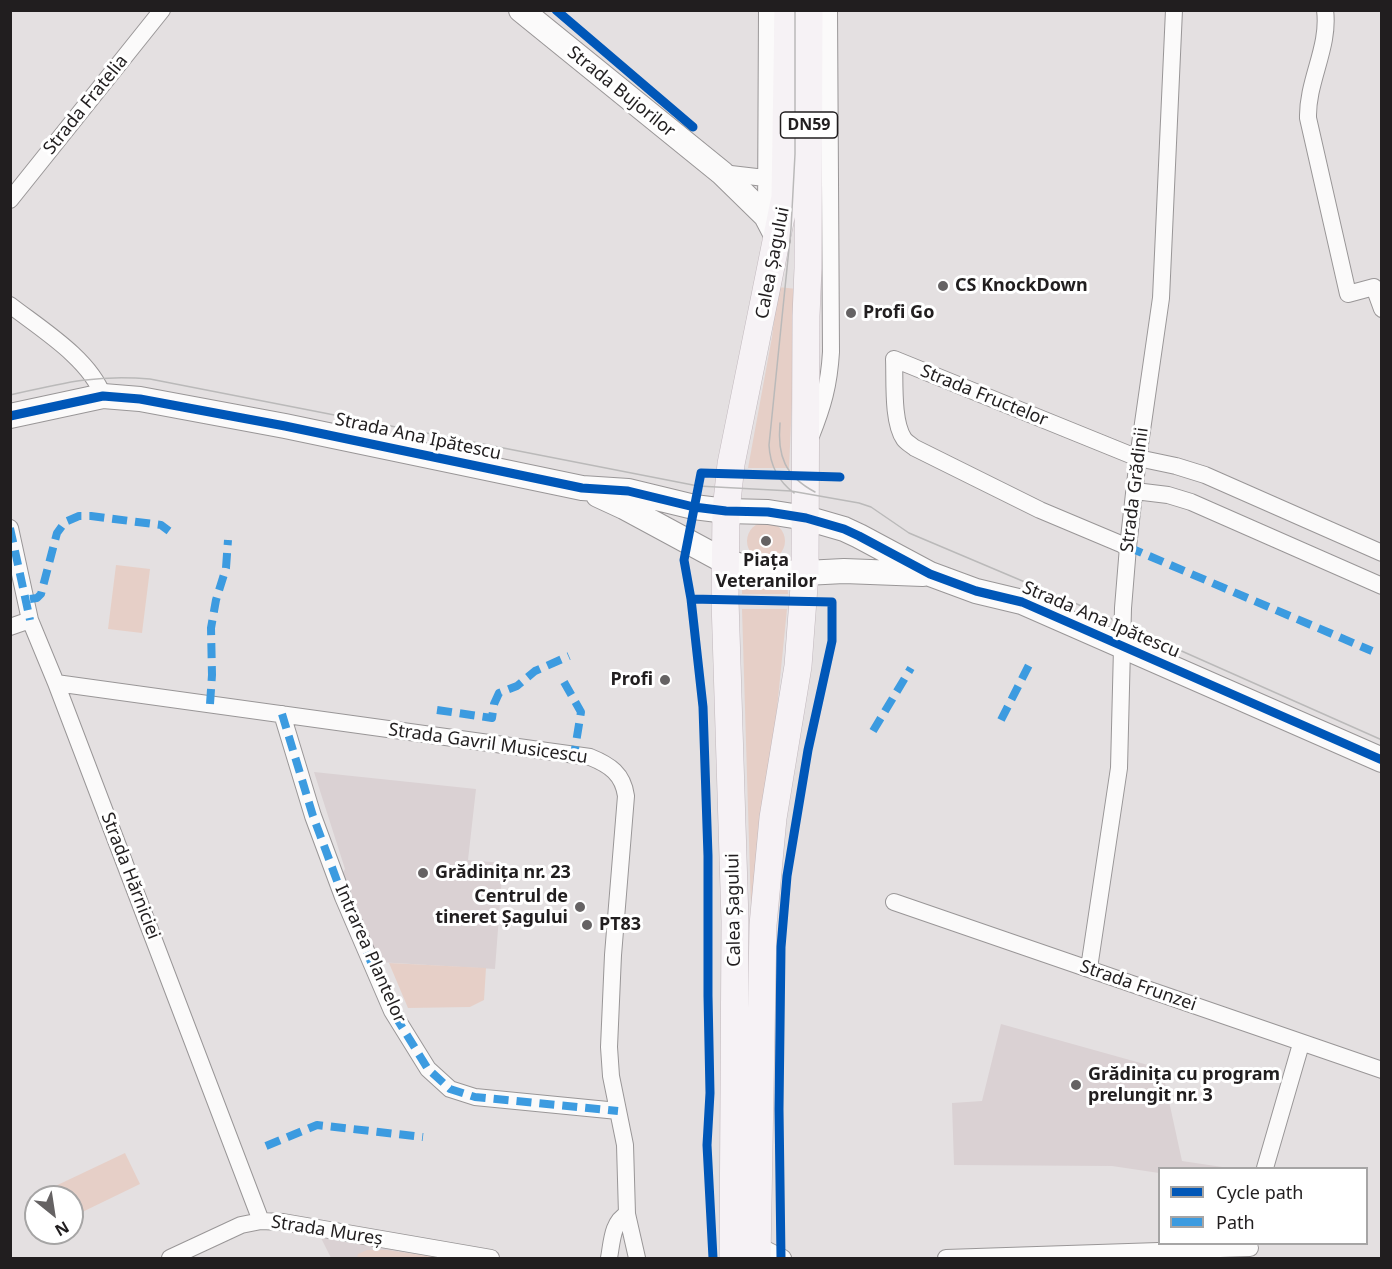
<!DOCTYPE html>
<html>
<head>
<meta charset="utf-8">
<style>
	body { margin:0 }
	#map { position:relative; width:1392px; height:1269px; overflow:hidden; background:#e4e0e1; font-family:"Noto Sans",sans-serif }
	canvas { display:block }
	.frame { position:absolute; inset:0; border:12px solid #211e1f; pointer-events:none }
	.legend { position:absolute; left:1158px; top:1167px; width:210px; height:78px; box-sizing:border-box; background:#fff; border:2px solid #a6a5a5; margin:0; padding:8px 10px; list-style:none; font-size:18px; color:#211e1f }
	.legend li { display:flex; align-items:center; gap:12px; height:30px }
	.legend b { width:30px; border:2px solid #a6a5a5 }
	.north { position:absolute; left:24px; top:1185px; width:60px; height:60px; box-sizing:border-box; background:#fff; border:2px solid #a6a5a5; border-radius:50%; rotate:150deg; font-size:16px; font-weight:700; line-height:24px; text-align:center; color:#211e1f }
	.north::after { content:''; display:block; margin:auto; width:21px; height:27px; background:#656263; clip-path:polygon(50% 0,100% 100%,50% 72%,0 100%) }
</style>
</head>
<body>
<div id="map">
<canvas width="1392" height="1269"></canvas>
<div class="frame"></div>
<ul class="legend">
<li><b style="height:8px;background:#0057b8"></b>Cycle path</li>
<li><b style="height:8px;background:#3c9be0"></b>Path</li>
</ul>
<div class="north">N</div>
</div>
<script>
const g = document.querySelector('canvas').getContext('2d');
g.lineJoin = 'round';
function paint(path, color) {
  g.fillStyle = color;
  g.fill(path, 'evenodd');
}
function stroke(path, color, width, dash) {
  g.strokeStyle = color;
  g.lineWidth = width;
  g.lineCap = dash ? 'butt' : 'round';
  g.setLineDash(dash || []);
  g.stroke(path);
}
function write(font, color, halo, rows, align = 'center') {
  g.font = font + ' "Noto Sans",sans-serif';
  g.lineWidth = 6;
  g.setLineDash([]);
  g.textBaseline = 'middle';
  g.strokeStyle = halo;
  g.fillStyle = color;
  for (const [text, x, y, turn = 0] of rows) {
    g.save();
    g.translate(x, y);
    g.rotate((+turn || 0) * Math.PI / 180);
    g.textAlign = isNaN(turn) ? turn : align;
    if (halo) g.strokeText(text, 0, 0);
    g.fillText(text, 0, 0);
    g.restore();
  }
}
const built = new Path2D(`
	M314 772 476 789 468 860 503 863 495 969 378 962 341 876 345 869Z
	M1001 1024 1162 1069 1182 1161 1229 1168H1160L1159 1173 1112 1166 954 1165 952 1103 982 1101Z
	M321 1238 447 1258H331Z`);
const green = new Path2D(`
	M778 287 797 289 789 468H748L772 337Z
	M747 541a19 19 0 1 1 38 0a19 19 0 1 1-38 0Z
	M116 565 150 569 142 633 108 629Z
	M742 580H787L788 594H742Z
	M742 609H787L757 908H751Z
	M389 963 486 968 484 1000 470 1007 408 1008Z
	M125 1153 140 1184 72 1217V1197H51L47 1190Z
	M367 1250H387L442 1258H357L358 1254Z`);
const street = new Path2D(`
	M1325 10C1330 47 1307 81 1308 118L1348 294 1374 287 1382 309
	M722 173 765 178
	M10 200 162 10
	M766 216 767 10
	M10 305C41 329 90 359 103 396
	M811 436C823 406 829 385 831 352L829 10
	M1135 491 1168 495 1191 502 1382 586
	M10 528 30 620 56 683 261 1221
	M1128 547 1040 510 915 448C911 445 906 442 904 439 892 422 895 380 894 359L1138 458 1176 466 1205 475 1382 553
	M10 627 30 620
	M56 683 590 757C610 765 623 774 626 796L613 955 609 1047 611 1076 625 1145 627 1214 637 1258
	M282 714 313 816 343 897 392 1011 428 1069 450 1089 475 1097 618 1111
	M894 902 1382 1070
	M1089 968 1119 768 1123 608 1128 547 1138 458 1161 298 1174 10
	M1265 1168 1301 1044
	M757 1245 783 1258
	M170 1258 241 1225 261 1221 283 1222 491 1258
	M609 1258C612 1242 612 1222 627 1214
	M946 1258 1250 1248`);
const secondary = new Path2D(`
	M521 10 722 173 766 216 778 239
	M10 416 103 396 140 399 285 426 582 488 628 491 694 507 726 511 768 512 806 518 844 529 859 536 930 574 976 591 1022 602 1382 760
	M598 495 624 507 724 561 763 572 805 573 844 571 923 574`);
const primary = new Path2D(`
	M733 1258 735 921 725 600 726 511 731 464 785 197 788 10
	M757 1258 763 925 773 818 798 666 805 573 806 316 808 268 809 10`);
const tram = new Path2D(`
	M10 395C62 383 97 374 150 379L698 486 791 491 859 503 871 507 909 533 1110 618 1123 625 1382 740
	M780 423C777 456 785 476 815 492
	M794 493C778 481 770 465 769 445L791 229 795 154V10`);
const quiet = new Path2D(`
	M10 528 30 620
	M1128 547 1372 651
	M30 599 37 598 41 594 57 533 65 522 79 516H91L161 525 169 531
	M564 682 581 712 574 755
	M210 704 212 675 211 628 216 600 226 568 228 540
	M437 710 492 718 494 704 499 693 517 686 535 671 569 656
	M282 714 313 816 343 897 392 1011 428 1069 450 1089 475 1097 618 1111
	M1001 720 1029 665
	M873 731 911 668
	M266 1146 317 1125 423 1137`);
const cycleway = new Path2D(`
	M556 10 693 127
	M10 416 103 396 140 399 285 426 582 488 628 491 694 507 726 511 768 512 806 518 844 529 859 536 930 574 976 591 1022 602 1382 760
	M691 599 832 602V641L808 750 787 876 781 947 779 1109 781 1258
	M713 1258 707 1145 710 1093 708 996V856L703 707 691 599 684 560 701 473 840 477`);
const markers = [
	[943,286,6,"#656263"],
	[851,313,6,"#656263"],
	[766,541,6,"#656263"],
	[665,680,6,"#656263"],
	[423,873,6,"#656263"],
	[580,907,6,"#656263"],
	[587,925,6,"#656263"],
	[1076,1085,6,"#656263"]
];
const shields = [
	[809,125,57]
];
const shieldNames = [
	["DN59",809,125]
];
const streetNames = [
	["Strada Bujorilor",621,92,39],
	["Strada Fratelia",86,105,-51],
	["Calea Șagului",773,263,-79],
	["Strada Fructelor",984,396,22],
	["Strada Ana Ipătescu",418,437,12],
	["Strada Grădinii",1135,490,-83],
	["Strada Ana Ipătescu",1101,620,23],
	["Strada Gavril Musicescu",488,744,8],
	["Strada Hărniciei",130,876,69],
	["Calea Șagului",734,910,-91],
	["Intrarea Plantelor",370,954,66],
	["Strada Frunzei",1138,986,19],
	["Strada Mureș",327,1231,9]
];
const poiNames = [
	["CS KnockDown",955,286],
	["Profi Go",863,313],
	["Piața",766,561,"center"],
	["Veteranilor",766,582,"center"],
	["Profi",653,680,"right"],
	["Grădinița nr. 23",435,873],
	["Centrul de",568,897,"right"],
	["tineret Șagului",568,918,"right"],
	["PT83",599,925],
	["Grădinița cu program",1088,1075],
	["prelungit nr. 3",1088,1096]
];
paint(built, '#dad1d3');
paint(green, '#e6cfc7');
stroke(street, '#999697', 18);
stroke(secondary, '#999697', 26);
stroke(primary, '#c0b7bc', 28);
stroke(street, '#fbfafa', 16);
stroke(secondary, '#fbfafa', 24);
stroke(primary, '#f6f2f5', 27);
stroke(tram, '#bab9b9', 1.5);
stroke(quiet, '#3c9be0', 8, [15, 8]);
stroke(cycleway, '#0057b8', 9);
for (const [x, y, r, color] of markers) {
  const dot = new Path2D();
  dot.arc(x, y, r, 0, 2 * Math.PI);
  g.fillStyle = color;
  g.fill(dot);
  stroke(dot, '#fff', 2);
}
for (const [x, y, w] of shields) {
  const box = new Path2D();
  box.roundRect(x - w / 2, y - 13, w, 26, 4.5);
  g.fillStyle = '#fff';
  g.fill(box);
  stroke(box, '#211e1f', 1.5);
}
write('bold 16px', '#211e1f', null, shieldNames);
write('18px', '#211e1f', '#fff', streetNames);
write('bold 18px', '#211e1f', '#fff', poiNames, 'left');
</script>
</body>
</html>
